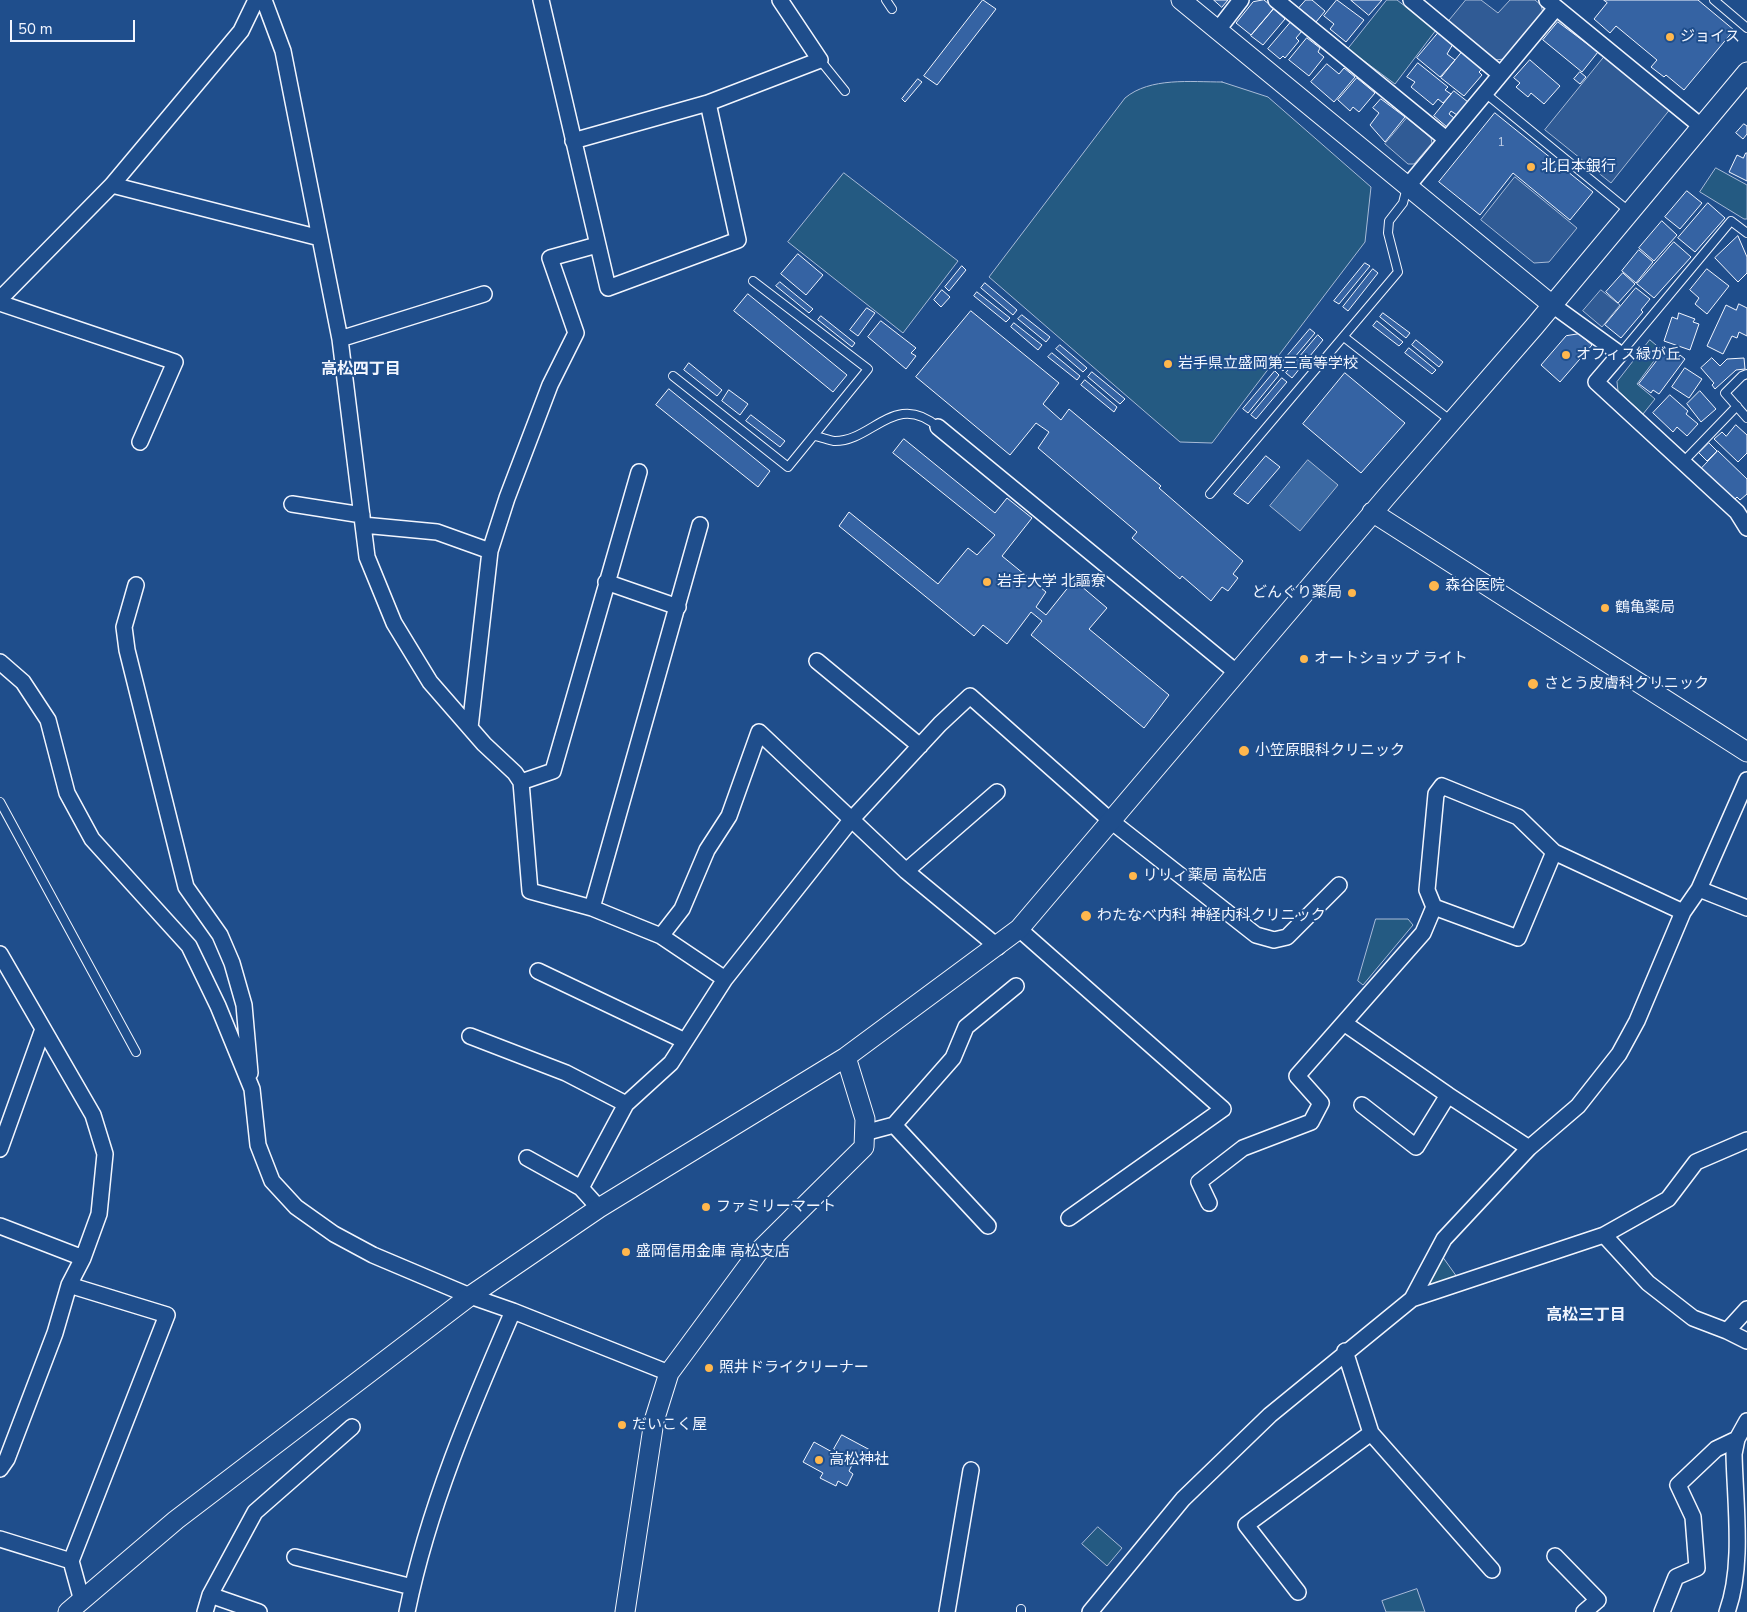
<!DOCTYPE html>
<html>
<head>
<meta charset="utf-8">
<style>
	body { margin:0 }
	#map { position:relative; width:1747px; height:1612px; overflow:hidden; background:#1f4e8c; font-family:"Nunito Sans",sans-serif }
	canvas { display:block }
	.scale { position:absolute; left:10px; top:20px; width:125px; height:22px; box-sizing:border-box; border:2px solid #f2f6ff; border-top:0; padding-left:6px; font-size:15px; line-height:18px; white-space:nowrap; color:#f2f6ff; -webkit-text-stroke:4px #1f4e8c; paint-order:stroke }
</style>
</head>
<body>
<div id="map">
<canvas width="1747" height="1612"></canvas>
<div class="scale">50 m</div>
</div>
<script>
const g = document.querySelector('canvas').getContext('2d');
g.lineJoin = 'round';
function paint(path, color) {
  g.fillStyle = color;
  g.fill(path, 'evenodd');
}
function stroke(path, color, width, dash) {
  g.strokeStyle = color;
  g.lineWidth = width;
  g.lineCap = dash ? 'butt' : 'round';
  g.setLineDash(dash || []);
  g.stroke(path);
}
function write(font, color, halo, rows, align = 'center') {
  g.font = font + ' "Nunito Sans","Noto Sans JP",sans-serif';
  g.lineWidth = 4;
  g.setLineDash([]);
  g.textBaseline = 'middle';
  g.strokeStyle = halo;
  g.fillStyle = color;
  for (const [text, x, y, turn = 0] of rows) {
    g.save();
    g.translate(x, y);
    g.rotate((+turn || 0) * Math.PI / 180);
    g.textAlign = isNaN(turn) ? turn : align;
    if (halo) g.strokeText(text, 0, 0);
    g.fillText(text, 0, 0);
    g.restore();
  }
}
const green = new Path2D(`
	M1387 0H1397L1436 30 1395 84 1348 49Z
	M1222 82 1268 97 1371 187 1365 242 1212 443 1180 442 989 277 1125 98C1150 77 1191 82 1222 82Z
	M1716 168 1747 185V219H1744L1700 192Z
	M844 173 958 261 903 333 788 242Z
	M1650 340 1662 350 1637 384 1655 399 1643 414 1618 391 1617 382Z
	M1376 919H1408L1413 925 1363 985 1358 981Z
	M1442 1256 1457 1277 1429 1285Z
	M1098 1527 1122 1548 1107 1566 1082 1544Z
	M1417 1589 1425 1612H1386L1382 1601Z`);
const parking = new Path2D(`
	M1466 0H1481L1498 13 1510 0H1535L1541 5 1543 13 1505 59 1494 60 1448 22Z
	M1605 56 1671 108 1611 183 1545 130Z
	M1407 118 1431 138 1432 143 1414 164H1408L1385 144Z
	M1515 177 1577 228 1549 262 1534 263 1481 220Z
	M1601 290 1620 305 1602 327 1583 311Z`);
const water = new Path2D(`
	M1308 460 1338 485 1300 531 1270 506Z`);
const building = new Path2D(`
	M983 0 996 9 937 85 924 76Z
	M1214 0H1228L1222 7Z
	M1264 0 1274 8 1251 35 1236 23 1253 2Z
	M1306 0H1312L1325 11 1316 22 1299 8Z
	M1337 0 1364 20 1346 42 1330 29 1334 24 1324 16Z
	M1351 0H1382L1369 15Z
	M1604 0H1698L1734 30 1684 90 1666 75 1664 77 1651 67 1657 60 1616 26 1610 33 1594 19 1607 3Z
	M1274 9 1285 19 1263 45 1251 36Z
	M1291 22 1302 31 1296 38 1299 41 1285 58 1283 56 1280 59 1268 49Z
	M1558 22 1598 52 1582 72 1543 40Z
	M1439 32 1453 44 1447 54 1455 60 1440 77 1417 58Z
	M1307 38 1320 48 1318 52 1324 57 1309 76 1289 60Z
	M1462 52 1482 69 1479 72 1482 75 1464 96 1441 78Z
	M1530 60 1560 86 1544 104 1531 93 1528 97 1516 87 1520 83 1514 78Z
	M1418 63 1448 87 1445 90 1451 94 1443 103 1438 99 1433 105 1411 87 1415 82 1407 77Z
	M1327 64 1339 74 1344 68 1355 77 1334 102 1311 82Z
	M1580 72 1586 77 1580 84 1574 79Z
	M1357 78 1375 93 1359 112 1353 107 1350 111 1338 100Z
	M918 79 922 82 905 102 902 99Z
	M1454 91 1468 102 1457 115 1451 111 1449 114 1454 118 1447 127 1434 116Z
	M1381 99 1405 117 1385 142 1370 125 1379 113 1373 108Z
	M1495 113 1593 192 1570 220 1513 173 1480 215 1439 182Z
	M1744 124 1747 126V134L1743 139 1736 133Z
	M1746 153H1747V181L1729 172 1737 155 1743 158Z
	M1687 191 1702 203 1680 229 1665 217Z
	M1708 203 1725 218 1695 252 1678 238Z
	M1662 221 1677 235 1654 261 1639 248Z
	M1738 236 1747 257V273L1738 282 1715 258Z
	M1674 242 1691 257 1654 298 1637 284Z
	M1639 250 1653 262 1636 283 1622 271Z
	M798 254 823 275 806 295 781 274Z
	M1365 263 1370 266 1339 304 1334 301Z
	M962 266 966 270 949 291 945 287Z
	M1373 269 1378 273 1348 311 1343 307Z
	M1707 269 1729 286 1707 314 1695 304 1699 298 1690 290Z
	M1623 273 1635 284 1618 303 1606 292Z
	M780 282 813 309 809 313 776 286Z
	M985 283 1017 310 1013 315 981 288Z
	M1636 288 1650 299 1641 310 1643 312 1621 338 1605 325Z
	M942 290 950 297 941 307 934 300Z
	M977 292 1010 318 1006 322 974 296Z
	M748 294 847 375 833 392 734 311Z
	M1739 304 1747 308V336L1739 332 1737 338 1732 336 1723 354 1707 346 1726 305 1736 310Z
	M867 308 875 313 858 336 850 330Z
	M971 311 1059 383 1043 404 1061 420 1069 409 1161 486 1159 488 1243 561 1233 574 1238 578 1228 591 1222 587 1211 601 1182 576 1180 579 1132 538 1137 532 1038 448 1049 432 1036 423 1010 455 916 377Z
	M1383 313 1410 333 1406 338 1380 317Z
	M1679 313 1695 319 1693 322 1699 324 1690 350 1664 341 1672 317 1677 319Z
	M1022 315 1050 337 1046 342 1018 319Z
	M821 316 855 343 852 347 818 320Z
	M881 321 916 348 911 353 916 356 906 369 868 337Z
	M1377 321 1403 342 1399 346 1373 326Z
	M1014 323 1042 345 1038 350 1011 327Z
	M1310 329 1315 333 1283 371 1278 367Z
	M1579 334 1592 345 1560 382 1541 365 1566 336Z
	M1318 335 1323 340 1292 378 1286 373Z
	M1416 340 1443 362 1439 367 1412 345Z
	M1060 345 1087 368 1083 372 1056 349Z
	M1409 348 1436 370 1432 374 1405 353Z
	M1667 348 1679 357 1680 355 1685 359 1659 394 1653 390 1651 393 1639 384Z
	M1052 353 1080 376 1077 380 1048 357Z
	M1712 358 1720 366 1727 359 1744 358 1745 369 1736 370 1715 389 1712 385 1714 383 1701 368Z
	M689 363 722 390 717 396 684 370Z
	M1685 368 1702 379 1689 398 1672 387Z
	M1275 371 1279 375 1248 413 1243 409Z
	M1092 372 1125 399 1120 404 1088 377Z
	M1345 373 1405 423 1361 473 1303 424Z
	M1282 378 1287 382 1256 419 1251 415Z
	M1085 380 1117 407 1114 412 1081 385Z
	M669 389 770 471 758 487 656 405Z
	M729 390 748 404 740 415 722 401Z
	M1700 391 1716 409 1701 422 1687 404Z
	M1670 395 1688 411 1686 414 1698 424 1687 436 1677 427 1673 432 1653 413Z
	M751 415 785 441 780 447 746 421Z
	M1736 425 1747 435V453L1738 462 1714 439 1722 432 1726 436Z
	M904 439 995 513 1007 498 1032 518 1002 556 1046 592 1036 607 1046 615 1074 580 1107 608 1089 629 1169 695 1144 728 1031 635 1042 621 1031 612 1007 644 983 625 974 636 839 526 849 512 938 584 968 548 977 555 995 535 893 453Z
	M1709 443 1717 451 1707 461 1699 453Z
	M1718 451 1747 479V494L1740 500 1737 497 1733 501 1701 469Z
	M1266 456 1280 467 1248 504 1234 494Z
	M842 1435 870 1450 862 1465 854 1461 849 1471 853 1474 847 1486 838 1481 836 1486 820 1478 823 1473 803 1462 814 1442 834 1453 831 1459 840 1463 844 1455 834 1449Z`);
const service = new Path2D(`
	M886 0 892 9
	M1714 0 1747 28
	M820 60 845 91
	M1485 93 1630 212
	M1344 337 1451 421
	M1620 354 1731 221 1747 233
	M1747 374 1742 376 1725 393 1747 418
	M673 376 788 467 868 369 753 281
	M815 436C821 437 828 440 834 441 872 442 895 390 938 427
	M1684 461 1737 406
	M1210 494 1398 272 1388 233 1389 221 1403 203 1407 187
	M0 802 136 1052
	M1021 1612V1609`);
const minor = new Path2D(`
	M264 0 283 51 340 339 367 557 394 623 430 682 484 744 515 773 521 782 530 891 592 908 661 936 725 979 671 1063 626 1104 581 1188 599 1208
	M541 0 608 288 738 240 708 103 820 60 780 0
	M1276 0 1446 139
	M1411 0 1500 74
	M1547 0 1702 127
	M1217 31 1241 0
	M573 141 708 103
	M112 185 320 238
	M1407 187 1556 8
	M0 299 112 185 241 31 256 0
	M0 303 175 362 140 442
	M1551 304 1620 354 1596 382 1737 512 1747 528
	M340 339 484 294
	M938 427 1236 672
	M292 504 362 515
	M363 525 437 532 490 551
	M606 582 678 607
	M136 585 124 627 127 650 186 887 220 935 232 963 244 1005 250 1073
	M817 661 920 746
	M0 662 23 682 48 720 67 793 92 839 189 946 218 1006 252 1089 258 1145 272 1181 296 1207 334 1234 373 1255 470 1296 513 1311 669 1373
	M470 728 490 551 507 498 550 385 576 333 550 258 597 245
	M521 782 553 771 639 472
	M906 871 997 792
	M1699 889 1747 908
	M1434 907 1518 938 1554 852
	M592 908 700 525
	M1019 929 1223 1109 1069 1218
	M661 936 682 909 707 850 729 816 759 732 906 871 998 947
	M0 954 93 1115 105 1154 99 1214 83 1258 69 1285 55 1333 7 1459 0 1469
	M538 971 685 1041
	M725 979 851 820 940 724 970 696 1111 821 1256 935 1274 940 1287 937 1339 885
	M1344 1023 1448 1095
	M470 1036 566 1073 626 1104
	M1362 1105 1416 1147 1448 1095 1529 1148
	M894 1125 988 1226
	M864 1133 894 1125 953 1058 966 1027 1016 986
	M0 1149 43 1029
	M527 1158 581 1188
	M1209 1203 1199 1182 1243 1148 1311 1122 1321 1103 1297 1076 1423 933 1434 907 1427 890 1436 794 1442 786 1518 817 1554 852 1683 912
	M0 1226 83 1258
	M1604 1235 1648 1283 1693 1318 1727 1331 1747 1309
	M69 1285 167 1315 71 1561 82 1601
	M1412 1299 1444 1239 1529 1148 1578 1106 1619 1054 1637 1021 1683 912 1699 889 1747 780
	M1727 1331 1747 1341
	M1345 1351 1371 1433 1492 1570
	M0 1539 71 1561
	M1555 1556 1598 1600 1584 1612
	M295 1557 412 1587
	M1298 1592 1246 1525 1371 1433
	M205 1612 210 1595
	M259 1612 210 1595 255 1512 352 1427
	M407 1612C428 1508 471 1408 513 1311
	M947 1612 971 1470
	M1090 1612 1183 1499 1270 1415 1412 1299 1604 1235 1668 1199 1696 1162 1747 1140
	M1662 1612 1676 1577 1697 1568 1693 1517 1678 1485 1716 1449 1737 1439
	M1727 1612C1744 1566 1735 1503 1734 1454L1737 1439 1747 1421`);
const tertiary = new Path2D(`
	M1181 0 1551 304
	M1372 512 1747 752
	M68 1612 176 1520 470 1296 599 1208 846 1057 1019 929 1387 496 1534 327 1747 72
	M625 1612 654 1421 669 1373 759 1251 864 1147 865 1119 846 1057`);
const markers = [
	[1670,37,5,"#ffb74d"],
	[1531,167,5,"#ffb74d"],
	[1566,355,5,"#ffb74d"],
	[1168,364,5,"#ffb74d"],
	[987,582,5,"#ffb74d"],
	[1434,586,6,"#ffb74d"],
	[1352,593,5,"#ffb74d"],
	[1605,608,5,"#ffb74d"],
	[1304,659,5,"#ffb74d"],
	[1533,684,6,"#ffb74d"],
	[1244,751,6,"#ffb74d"],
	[1133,876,5,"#ffb74d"],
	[1086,916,6,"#ffb74d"],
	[706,1207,5,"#ffb74d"],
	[626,1252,5,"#ffb74d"],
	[709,1368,5,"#ffb74d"],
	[622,1425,5,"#ffb74d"],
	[819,1460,5,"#ffb74d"]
];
const numberNames = [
	["1",1501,143]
];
const poiNames = [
	["ジョイス",1680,37],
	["北日本銀行",1541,167],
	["オフィス緑が丘",1576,355],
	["岩手県立盛岡第三高等学校",1178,364],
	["岩手大学 北謳寮",997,582],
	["森谷医院",1445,586],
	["どんぐり薬局",1342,593,"right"],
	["鶴亀薬局",1615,608],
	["オートショップ ライト",1314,659],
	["さとう皮膚科クリニック",1544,684],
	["小笠原眼科クリニック",1255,751],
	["リリィ薬局 高松店",1143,876],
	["わたなべ内科 神経内科クリニック",1097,916],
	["ファミリーマート",716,1207],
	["盛岡信用金庫 高松支店",636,1252],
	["照井ドライクリーナー",719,1368],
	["だいこく屋",632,1425],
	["高松神社",829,1460]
];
const neighbourhoodNames = [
	["高松四丁目",361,370],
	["高松三丁目",1586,1316]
];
paint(green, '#245a82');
stroke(green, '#a8bbd7', 1);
paint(parking, '#305b95');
stroke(parking, '#a8bbd7', 1);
paint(water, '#3b69a3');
stroke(water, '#a8bbd7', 1);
paint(building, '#3563a3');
stroke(building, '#f2f6ff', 1);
stroke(service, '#f2f6ff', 10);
stroke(minor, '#f2f6ff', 18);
stroke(tertiary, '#f2f6ff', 21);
stroke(service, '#1f4e8c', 8);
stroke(minor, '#1f4e8c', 15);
stroke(tertiary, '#1f4e8c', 19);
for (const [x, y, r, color] of markers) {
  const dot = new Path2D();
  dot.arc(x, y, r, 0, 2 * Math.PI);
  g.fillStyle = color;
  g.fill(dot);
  stroke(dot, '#1f4e8c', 2);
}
write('12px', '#c3d1e8', null, numberNames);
write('15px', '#f2f6ff', '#1f4e8c', poiNames, 'left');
write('bold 16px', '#f2f6ff', '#1f4e8c', neighbourhoodNames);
</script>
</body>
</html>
